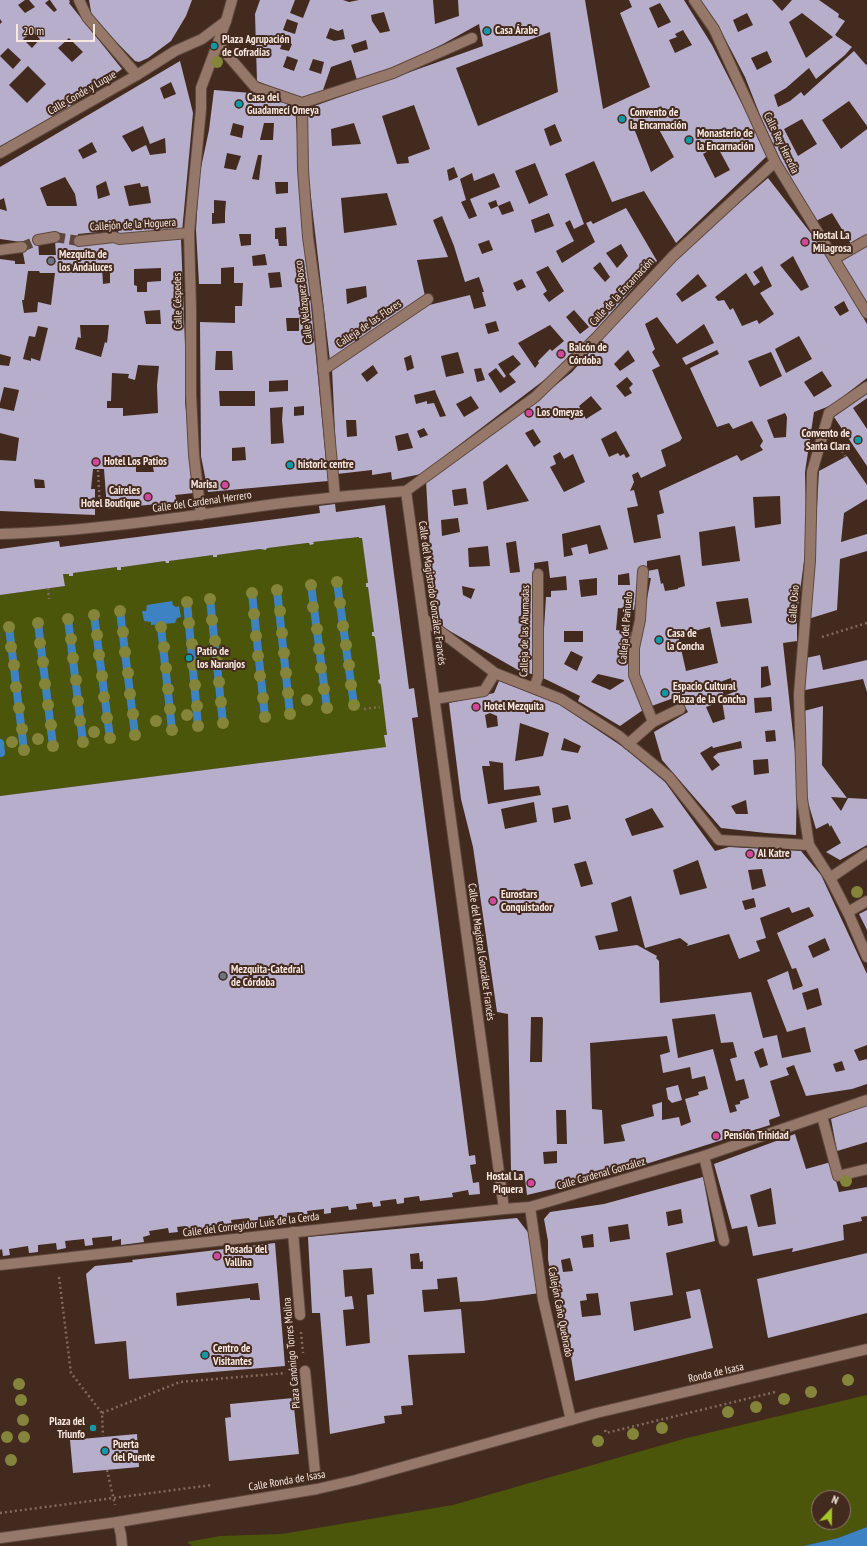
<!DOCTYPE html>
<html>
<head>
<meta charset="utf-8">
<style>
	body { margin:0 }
	#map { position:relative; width:867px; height:1546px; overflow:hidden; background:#432a1e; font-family:"PT Sans Narrow",sans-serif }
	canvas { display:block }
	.north { position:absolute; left:811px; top:1490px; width:40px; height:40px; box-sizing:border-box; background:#432a1e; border:1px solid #8c766c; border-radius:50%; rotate:22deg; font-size:11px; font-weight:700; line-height:16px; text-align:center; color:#f9e8e0 }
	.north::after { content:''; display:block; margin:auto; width:14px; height:18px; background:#a2c927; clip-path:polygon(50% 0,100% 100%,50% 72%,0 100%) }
	.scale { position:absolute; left:16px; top:24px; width:79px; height:18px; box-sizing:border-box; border:2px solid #f9e8e0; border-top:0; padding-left:5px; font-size:12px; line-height:14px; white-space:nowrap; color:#f9e8e0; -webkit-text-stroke:3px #432a1e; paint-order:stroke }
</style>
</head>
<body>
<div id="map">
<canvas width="867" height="1546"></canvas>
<div class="north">N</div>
<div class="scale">20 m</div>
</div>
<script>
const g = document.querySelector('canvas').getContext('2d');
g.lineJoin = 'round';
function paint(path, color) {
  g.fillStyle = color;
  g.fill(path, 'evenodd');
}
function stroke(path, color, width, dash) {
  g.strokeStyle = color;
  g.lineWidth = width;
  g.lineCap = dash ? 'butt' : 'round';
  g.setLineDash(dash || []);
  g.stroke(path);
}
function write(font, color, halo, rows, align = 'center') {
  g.font = font + ' "PT Sans Narrow",sans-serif';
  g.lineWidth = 4;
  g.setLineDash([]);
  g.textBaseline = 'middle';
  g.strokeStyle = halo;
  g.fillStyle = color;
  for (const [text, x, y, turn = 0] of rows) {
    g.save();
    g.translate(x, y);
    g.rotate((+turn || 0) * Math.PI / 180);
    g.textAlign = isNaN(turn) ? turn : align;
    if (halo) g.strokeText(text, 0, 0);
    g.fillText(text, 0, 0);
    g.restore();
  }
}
const green = new Path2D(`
	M359 537V538H362L368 583H366V587H368L374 632H372L375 638 380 679 378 680 379 683H380L381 686 387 735H384L386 747 0 796V595L65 586 63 574H69L70 576H73V573L117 567V570H121V567H123L165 561 166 563H169V561L213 555 214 557H217V555L260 549 266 550V549L268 548 307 543 313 544V542Z
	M867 1395V1527L838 1538 803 1546H192L187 1542 220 1536 282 1534 453 1505 687 1438ZM819 1498H843V1522H819Z`);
const water = new Path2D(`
	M172 601 173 605 176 607 179 606 181 617 177 618 175 623 151 625V622L144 621 142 611H146L147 605Z
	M867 1527V1546H803L838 1538Z`);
const stream = new Path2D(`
	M337 582 354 705
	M311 585 327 708
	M277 590 290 714
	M252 593 265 717
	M210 599 223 723
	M187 602 198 726
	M120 611 135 735
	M94 615 110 738
	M68 619 83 742
	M38 623 53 746
	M9 627 24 750
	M161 627 172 730
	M0 743 1 753`);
const building = new Path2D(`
	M0 0H25L18 5 25 13 35 7 29 0H49L45 3 54 12 57 10 50 0H69L70 2 69 3 122 69 40 128 0 146V56L13 69 21 60 8 48 0 56V24L2 22 0 19ZM33 32 40 39 32 48 23 39ZM69 38 83 52 72 62 58 48ZM28 66 46 84 27 103 9 85Z
	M89 0H192L186 16 171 41 148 58 139 62 135 61 92 17Z
	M260 0H295L290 13 303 18 310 0H343L349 2 359 0H433L435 24 459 16 458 0H585L603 109 650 87 620 13 632 7 629 0H684L712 45 768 155 676 243 644 191 612 202 594 161 565 174 584 224 574 229 570 220 565 223 574 241 556 251 562 263 595 242 586 223 591 221 593 224 626 208 657 261 586 341 556 371 421 474 392 480 391 472 372 475V470L337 474 332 369 356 354 421 307 470 295 474 309 486 306 482 292H484L479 277 465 282 454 246 442 216 433 220 448 257 417 260 425 296 330 361 308 172 306 109 483 46 479 24 443 44 394 68 357 80 351 60 331 67 322 93 305 100 257 81 255 14ZM660 3 671 22 658 28 649 8ZM384 12 390 31 380 33 372 21 371 15ZM287 19 298 23 295 34 283 30ZM330 28 338 31 343 29 345 39 334 41 326 38ZM683 30 692 45 675 53 669 40 677 37 675 34ZM550 32 558 92 478 126 456 68ZM366 40 368 49 354 53 351 45ZM283 41 292 44 289 51 280 49ZM287 56 298 60 294 71 283 67ZM313 59 324 62 321 74 309 70ZM414 105 430 149 408 157 409 163 397 164 382 116ZM655 122 674 157 651 172 635 131ZM354 123 361 144 332 146 331 129ZM555 124 562 141 550 146 544 129ZM717 146 730 170 715 178 703 154ZM535 163 548 195 529 204 515 171ZM454 167 458 177 449 181 447 170ZM472 173 474 181 494 173 500 187 470 199 477 216 469 219 461 202 466 200 460 179ZM387 193 397 225 344 233 341 198ZM496 200 498 206 510 201 514 211 502 215 498 206 491 209 488 203ZM549 213 554 226 535 233 531 220ZM489 240 493 250 482 254 478 244ZM621 244 628 256 617 268 606 253ZM600 262 610 277 605 282 593 268ZM548 266 564 291 549 302 543 294 547 291 536 272ZM522 279 526 287 517 291 513 283ZM366 286 367 297 347 304 346 289ZM574 310 589 327 580 334 566 317ZM496 321 499 331 488 334 485 324ZM550 325 564 341 552 351 550 349 538 361 539 363 535 368 518 343ZM458 352 464 373 446 377 441 356ZM411 355 414 368 407 371 404 358ZM513 355 521 364 509 374 516 382 500 393 488 374 496 368 504 378 506 376 498 364ZM373 365 378 373 367 382 361 374ZM481 368 485 380 477 382 474 369ZM435 390 436 393 446 416 440 417 434 403 427 404V401L416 404 414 395ZM471 396 479 408 464 417 456 404ZM346 420H356L357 436 347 437ZM424 428 428 435 420 438 417 431ZM408 433 413 448 398 451 395 436Z
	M700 0H772L782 11 792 0H819L839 14 838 17 845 21 835 35 852 47 845 55 816 79 809 68 786 88 774 95 778 107 790 101 801 92 804 96 854 51 866 65 867 64V126L849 101 822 120 841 149 867 129V235L851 244 832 213 816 221 780 159 760 115 745 77 719 27ZM747 13 753 25 738 32 733 20ZM802 13 833 37 806 58 789 22ZM767 51 772 62 757 70 751 58ZM802 119 817 144 798 156 784 129Z
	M180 61 193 113 182 232 119 236 118 230 78 234 79 244 181 238 185 345V401L194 493 175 495 177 502 107 509 104 469H93L91 489H95V515L0 511V460L16 461 19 438 0 433V408L14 411 19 390 4 387 0 403V365L9 366 11 357 0 354V259L15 261V264H25L21 242 0 239V209L7 211 4 198 0 200V167ZM171 82 176 94 164 99 160 88ZM143 126 150 144 165 138 166 153 150 155 146 145 132 152 122 136ZM92 142 97 152 83 159 78 150ZM65 177 75 194 77 206H47L40 188ZM106 181 110 195 98 199 96 186ZM140 183 141 187 148 186 151 203 129 206 124 186ZM38 240 55 241 56 255H39ZM102 267H110V283L103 284ZM161 268V281L147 282V292H137V286L134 285V269ZM28 271H39L40 273H55L51 305 38 302 37 312 24 313 22 300H24ZM160 310 161 324H146L144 311ZM80 325H109L107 343 105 342 101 357 75 349 78 337 81 338ZM38 326 48 328 40 361 31 358V361L23 359 29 336 35 337ZM138 365 159 366 157 385 158 413 123 416V408H107V401H111L112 373 129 374 128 378 135 380ZM136 457 151 458 154 472H136ZM34 479 44 480 45 488H35Z
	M214 90 251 93 295 106 303 217H301L302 229 303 236H304L306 254 328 481 208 492 201 456 200 322 235 323V306H242L243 283H234V267L221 268V284H199L196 230 199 177 209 130ZM233 123 244 126 242 138 230 135ZM264 123H274L273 140H260ZM227 153 241 156 236 170 224 168ZM258 155H262L259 180 252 179ZM275 182H288V193L276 194ZM214 200 226 201 225 213V223L212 224V213H214ZM286 227 287 246H279L278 239H275V228ZM239 234H251V245L241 246ZM265 254 267 265 253 266 252 256ZM280 272 282 287 270 288 268 273ZM286 318H299V331H287ZM216 351H232L233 370H215ZM288 380V391L269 392V381ZM219 391H255V406H220ZM304 406V415L294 416V407ZM283 407 282 420 284 443 271 444 270 408ZM245 447 246 460 232 461V448Z
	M768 178 813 236 837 273 867 324V378L832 405 814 412 805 472 807 561H804L797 614V641L783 643 797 770 796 835 766 833 721 828 662 760 654 732 688 712 679 696 649 707 639 673 638 645 651 578H648L647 571 658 569 661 584 663 583 665 591 678 589V588L685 586 680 555 647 561V568L640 569 634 610 618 608 616 630 632 632 630 651 643 710 620 726 578 701 580 696 541 677 546 597H551V591L567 590 566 576 550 578 548 561 534 563 536 596 535 675 518 670 434 622 426 481 506 425 572 372 672 261ZM793 256 809 287 801 291 780 265ZM762 266 772 286 760 293 774 314 759 324 757 320 742 326 733 308 730 310 724 300 718 301 715 297 746 273 754 286 760 282 753 272ZM698 274 707 286 682 302 676 294ZM844 301 849 311 840 316 834 307ZM657 317 677 344 704 324 714 343 682 358 686 365 717 350 719 354 690 368 717 427 729 423 733 429 752 421 763 441 760 446 763 450 741 461 737 455 659 491 664 513 657 515 661 538 634 543 627 508 638 506 634 490 630 491 634 482 632 475 638 472 641 478 666 466 661 450 680 441 682 438 652 370 660 366 652 352 655 349 645 324ZM799 336 812 359 786 373 775 349ZM628 350 635 361 620 371 614 364ZM771 352 782 376 760 387 748 361ZM822 371 832 386 814 397 804 382ZM627 377 633 384 629 388 632 393 625 397 616 386ZM591 396 602 409 586 419 579 406ZM785 413 787 417 786 437 774 438 767 420ZM533 429 541 442 534 447 525 433ZM616 431 630 456 626 458 624 454 620 456 618 453 609 457 601 439ZM560 452 564 459 573 454 585 482 564 492 550 467 556 464 553 456ZM507 464 529 501 487 510 483 482ZM466 488 468 504 454 506 452 490ZM780 496 781 524 755 528 753 497ZM458 518 460 532 442 536 441 520ZM600 525 608 549 589 554 587 544 571 548 573 555 564 557 562 534ZM735 526 740 561 702 566 699 532ZM516 541 520 572 510 573 506 543ZM488 546 490 566 469 567 468 548ZM629 573 630 585H618V575ZM597 578V595L581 597 579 580ZM462 586 475 589 471 599 463 595ZM748 598 752 623 721 627 716 602ZM710 627 718 663 686 671 678 635ZM564 631H583V642H564ZM571 651 583 657 577 671 564 664ZM768 666 771 685 761 688V667ZM598 674 624 680V681L610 690 591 682ZM731 678 734 692 724 696 720 682ZM771 697 772 711 755 713 754 698ZM722 701 725 719 713 723 706 707ZM775 730 776 741 766 742 765 731ZM741 741 742 748 718 753 713 757 720 765 712 771 700 753 712 746 713 748ZM768 759 769 773 754 775 753 760ZM746 800 748 814H736L731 806Z
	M867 245V303L840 260Z
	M867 394V398L853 408 867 429V466L834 417Z
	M847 456 867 485V499L844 513 841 542 867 534V551L840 559 837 610 808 619 815 544 819 471Z
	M335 504 336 512 385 505 409 689 414 688 417 710 418 717 412 718 469 1156 475 1155 476 1164 470 1165 473 1183 479 1182 480 1194 469 1195 468 1190 452 1193 453 1197 420 1201 419 1196 404 1198V1203L397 1204 396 1199 380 1201 381 1206 373 1207 372 1202 356 1204 357 1209 349 1210 348 1206 331 1208V1213L324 1214V1209L307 1211 308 1215 300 1217 299 1212 287 1213 288 1218 274 1220V1215L258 1217 259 1222 250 1223 249 1218 231 1220 232 1225 224 1226 223 1221 218 1222 214 1228 191 1231 185 1226 177 1227 178 1232 169 1233 168 1228 149 1231 150 1235 143 1237 144 1242 121 1245V1239L112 1241V1236L92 1238 93 1245 85 1246 84 1239 65 1241 66 1248 57 1250 56 1243 38 1245V1252L29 1253 28 1246 9 1249 10 1255 3 1256 2 1249 0 1250V796L386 747 384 735H387L381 686 380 683 379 684 378 680 380 679 375 638 374 636H372V632H374L368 587H366V583H368L362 538H359V537L313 542 314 544 310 545 309 543H307L268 548 266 549V550L260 549 217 555V557H213V555L169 561V563H166L165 561 123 567H121V570H117V567L73 573V576H69V574H63L65 586 0 595V549L59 541 60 547 284 518 320 513 319 506Z
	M820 655 823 670 867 660V692L863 679 805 690 806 658Z
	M499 681 560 705 623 747 665 782 715 851 729 847 801 851 821 875 867 974V1045L854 1050 859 1061 867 1059V1084L852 1089 806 1096 794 1065 786 1068 789 1075 770 1081 780 1116 769 1120 770 1125 611 1175 527 1195 524 1171H511L508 1014 497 1012 473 847 461 799 449 703 494 693ZM490 713 497 716 498 726 487 728 485 715ZM520 723 549 733 543 756 515 761ZM564 738 581 746 578 753 561 750ZM489 761 503 763 504 790 539 786 541 795 488 804 482 766H490ZM534 802 537 822 505 829 501 809ZM568 805 571 819 554 823 552 808ZM652 808 664 827 632 836 625 819ZM698 860 707 888 680 895 673 870ZM586 861 593 884 581 887 574 864ZM762 869 766 886 752 890 748 870ZM631 896 645 948 680 938 688 944 687 946 729 934 739 959 760 951 756 941 766 938 760 918 789 907 792 913 809 907 814 916 777 933 792 969 796 968 803 986 793 990 788 971 767 980 787 1032 805 1027 811 1052 782 1058 777 1035 763 1038 751 992 660 1003 659 961 656 958 657 956 637 945 599 950 595 936 618 931 611 903ZM754 898 756 907 745 910 742 901ZM825 938 830 950 813 958 808 946ZM818 988 822 1005 807 1010 802 993ZM715 1014 721 1043 733 1042 737 1057 730 1059 736 1081 744 1079 749 1098 740 1101V1104L735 1105 737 1111 730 1113 713 1049 678 1058 672 1019ZM531 1017H542L543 1019 542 1062H530ZM667 1036 670 1052 660 1055 663 1073 690 1067 692 1079 705 1076 708 1089 698 1092 699 1095 685 1099 691 1122 681 1126 679 1117 662 1120V1102L652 1105 654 1116 621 1125 625 1141 604 1144 602 1110 592 1109 590 1043ZM763 1048 768 1065 760 1068 754 1052ZM842 1061 845 1070 836 1072 833 1064ZM556 1110H566L567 1144H557ZM557 1151V1163L544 1164 543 1152Z
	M823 706 822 765 847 798 831 797 841 811 848 798 867 799V845L840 860 826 852 841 843 831 825 830 827 828 823 816 829 807 799 804 711Z
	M867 910V930L859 914Z
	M678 1085 682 1100 672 1103 668 1099 666 1088Z
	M867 1105V1142L837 1151 831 1119Z
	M795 1134 806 1169 831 1162 839 1192 867 1187V1216L861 1217 862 1221 843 1225 844 1240 792 1252 793 1248 753 1256 747 1226 732 1229 714 1164ZM771 1188 776 1224 758 1227 750 1195Z
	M703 1177 715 1241 666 1253 673 1295 630 1302 634 1331 691 1318 686 1292 700 1289 713 1348 575 1381 565 1320 558 1322 548 1259V1241L544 1219 550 1212 604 1204ZM681 1209 683 1223 668 1226 666 1212ZM628 1224 630 1239 610 1242 608 1227ZM593 1234 594 1247 583 1248 581 1236ZM570 1258 573 1271 563 1272 561 1260ZM598 1293 601 1315 582 1317 580 1301 587 1300 586 1294Z
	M517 1218 530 1235 540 1293 482 1301 460 1302 457 1277 437 1279 438 1289 422 1290 424 1312 461 1309 465 1353 408 1355 413 1405 401 1406 402 1414 384 1416 385 1423 330 1434 320 1313H312L308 1237ZM419 1253 420 1262 423 1261V1269H411L410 1254ZM372 1268 374 1294 367 1295 370 1343 346 1346 343 1310 354 1309 352 1296 345 1297 343 1270Z
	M275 1243 285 1366 129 1379 126 1341 95 1344 86 1274 95 1266 133 1262 132 1260ZM258 1283 260 1300H250V1298L177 1306 176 1293Z
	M867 1253V1313L768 1338 757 1279Z
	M293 1398 299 1454 229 1461 225 1418 231 1417 230 1404Z
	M137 1434 139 1467 73 1473 70 1440Z`);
const pedestrianTunnel = new Path2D(`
	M55 237 79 241
	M22 247 38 240`);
const path = new Path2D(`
	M837 450 842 451 845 456
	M98 470 100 509
	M48 588 49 599
	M822 637 867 623
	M364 709 380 707
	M59 1277 71 1373 102 1413 103 1436
	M301 1332 303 1353
	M102 1413 180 1382 286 1373
	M605 1430 606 1433 775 1392
	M107 1470 115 1505
	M0 1513 212 1485`);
const pedestrian = new Path2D(`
	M79 0 87 17 137 75
	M694 0 714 29 775 162
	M218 44 255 87 302 103
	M302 103 303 170 308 237 318 310 335 497
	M302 103 393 73 472 38
	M38 240 55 237
	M79 241 114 237 119 239 189 233
	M0 250 22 247
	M323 370 428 299
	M201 515 194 455 191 395V309L189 233 201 109V88L226 21
	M643 571 640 620 634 648V675L653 722
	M534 688 538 677V574
	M628 744 653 722 680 709
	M809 845 802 799 799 694 810 561 812 472 829 413 867 387
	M822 1116 838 1176 867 1169
	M704 1156 724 1241
	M530 1207 543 1299 571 1420
	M293 1232 300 1315
	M305 1371 315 1472
	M118 1522 121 1535 122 1546`);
const minor = new Path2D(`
	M0 153 137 75 175 51 202 39 226 21 232 0
	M834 259 867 240
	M406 491 504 1209
	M406 491 535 397 596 338 673 256 775 162 867 313
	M0 534C95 531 189 516 283 503 324 498 365 494 406 491
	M424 619 495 673 561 699 619 736 669 777 719 840 809 845 830 878 849 915 867 957
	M435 699 484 691 495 673
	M830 878 867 853
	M848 912 867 901
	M0 1265 504 1209 530 1207 704 1156 867 1100
	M0 1538 118 1522 317 1489 356 1480 596 1413 867 1349`);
const trees = [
	[217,62],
	[337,582],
	[311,585],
	[277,590],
	[252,593],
	[210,599],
	[187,602],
	[340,603],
	[313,607],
	[120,611],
	[280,611],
	[254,614],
	[94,615],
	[68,619],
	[212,620],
	[38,623],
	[189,623],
	[343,626],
	[9,627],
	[161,627],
	[317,629],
	[123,632],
	[282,633],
	[97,635],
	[256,636],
	[71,639],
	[215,641],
	[40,643],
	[192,644],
	[346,645],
	[11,647],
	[164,647],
	[319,649],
	[125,652],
	[284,653],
	[99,655],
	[258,656],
	[73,658],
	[43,662],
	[217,662],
	[14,665],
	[193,665],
	[349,665],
	[166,668],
	[321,668],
	[128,673],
	[286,673],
	[102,676],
	[260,676],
	[76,680],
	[219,682],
	[45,684],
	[195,685],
	[351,685],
	[16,687],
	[168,689],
	[324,689],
	[288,693],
	[130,694],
	[104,697],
	[263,698],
	[307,700],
	[78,701],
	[221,702],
	[48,705],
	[354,705],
	[197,706],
	[19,708],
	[327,708],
	[170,709],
	[133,714],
	[290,714],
	[187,715],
	[265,717],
	[107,718],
	[80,721],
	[156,721],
	[223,723],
	[51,725],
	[198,726],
	[22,729],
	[172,730],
	[94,732],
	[135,735],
	[110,738],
	[38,739],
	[12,742],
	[83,742],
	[53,746],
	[24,750],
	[857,892],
	[846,1181],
	[848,1380],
	[19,1384],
	[811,1392],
	[784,1399],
	[21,1400],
	[756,1407],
	[728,1412],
	[23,1420],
	[662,1428],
	[633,1434],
	[7,1437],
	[24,1437],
	[598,1441],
	[11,1460]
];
const markers = [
	[487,31,4,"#0f9aa8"],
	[214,46,4,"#0f9aa8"],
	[239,104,4,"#0f9aa8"],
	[622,119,4,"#0f9aa8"],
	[689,140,4,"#0f9aa8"],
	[805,242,4,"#d1479c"],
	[51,261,4,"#6b7280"],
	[561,354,4,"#d1479c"],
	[529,413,4,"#d1479c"],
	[858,440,4,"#0f9aa8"],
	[96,462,4,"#d1479c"],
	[290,465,4,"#0f9aa8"],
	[225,485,4,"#d1479c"],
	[148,497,4,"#d1479c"],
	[659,640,4,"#0f9aa8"],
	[189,658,4,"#0f9aa8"],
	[665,693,4,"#0f9aa8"],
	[476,707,4,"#d1479c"],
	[750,854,4,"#d1479c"],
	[493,901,4,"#d1479c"],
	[223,976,4,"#6b7280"],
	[716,1136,4,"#d1479c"],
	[531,1183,4,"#d1479c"],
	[217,1256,4,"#d1479c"],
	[205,1355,4,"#0f9aa8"],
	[93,1428,4,"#0f9aa8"],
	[105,1451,4,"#0f9aa8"]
];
const poiNames = [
	["Casa Árabe",495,31],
	["Plaza Agrupación",222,40],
	["de Cofradías",222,53],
	["Casa del",247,98],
	["Guadamecí Omeya",247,111],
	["Convento de",630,113],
	["la Encarnación",630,126],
	["Monasterio de",697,134],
	["la Encarnación",697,147],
	["Hostal La",813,236],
	["Milagrosa",813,249],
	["Mezquita de",59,255],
	["los Andaluces",59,268],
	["Balcón de",569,348],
	["Córdoba",569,361],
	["Los Omeyas",537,413],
	["Convento de",850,434,"right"],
	["Santa Clara",850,447,"right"],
	["Hotel Los Patios",104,462],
	["historic centre",298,465],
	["Marisa",217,485,"right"],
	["Caireles",140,491,"right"],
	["Hotel Boutique",140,504,"right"],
	["Casa de",667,634],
	["la Concha",667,647],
	["Patio de",197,652],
	["los Naranjos",197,665],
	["Espacio Cultural",673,687],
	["Plaza de la Concha",673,700],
	["Hotel Mezquita",484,707],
	["Al Katre",758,854],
	["Eurostars",501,895],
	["Conquistador",501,908],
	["Mezquita-Catedral",231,970],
	["de Córdoba",231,983],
	["Pensión Trinidad",724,1136],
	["Hostal La",523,1177,"right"],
	["Piquera",523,1190,"right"],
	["Posada del",225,1250],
	["Vallina",225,1263],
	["Centro de",213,1349],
	["Visitantes",213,1362],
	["Plaza del",85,1422,"right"],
	["Triunfo",85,1435,"right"],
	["Puerta",113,1445],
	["del Puente",113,1458]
];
const streetNames = [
	["Calle Conde y Luque",82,93,-30],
	["Calle Rey Heredia",781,143,64],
	["Callejón de la Hoguera",133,225,-3],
	["Calle de la Encarnación",622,292,-47],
	["Calle Céspedes",178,301,-91],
	["Calle Velázquez Bosco",304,302,-97],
	["Calleja de las Flores",369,324,-34],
	["Calle del Cardenal Herrero",202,502,-8],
	["Calle del Magistrado González Francés",432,593,82],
	["Calle Osio",794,604,-85],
	["Calleja del Pañuelo",626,628,-85],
	["Calleja de las Ahumadas",525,631,-89],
	["Calle del Magistral González Francés",481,952,82],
	["Calle Cardenal González",601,1174,-16],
	["Calle del Corregidor Luis de la Cerda",251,1225,-7],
	["Callejón Caño Quebrado",560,1312,79],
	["Plaza Canónigo Torres Molina",292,1353,-95],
	["Ronda de Isasa",716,1373,-13],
	["Calle Ronda de Isasa",287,1481,-10]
];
paint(green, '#4c560b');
paint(water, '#3d83c3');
stroke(stream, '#3d83c3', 8);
paint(building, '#b7aecc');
stroke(pedestrianTunnel, '#5e463b', 10, [10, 5]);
stroke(pedestrian, '#5f4a3f', 12);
stroke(minor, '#5f4a3f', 12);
stroke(path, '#816a60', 2.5, [2, 3]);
stroke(pedestrian, '#96786a', 10);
stroke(minor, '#96786a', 10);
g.fillStyle = '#84843a';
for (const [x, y] of trees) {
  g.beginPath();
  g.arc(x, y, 6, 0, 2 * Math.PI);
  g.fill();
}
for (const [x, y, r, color] of markers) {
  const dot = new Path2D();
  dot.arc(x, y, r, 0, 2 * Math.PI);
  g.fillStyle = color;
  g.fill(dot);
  stroke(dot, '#432a1e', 1.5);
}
write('bold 11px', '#f9e8e0', '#432a1e', poiNames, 'left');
write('11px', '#f9e8e0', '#432a1e', streetNames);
</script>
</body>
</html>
